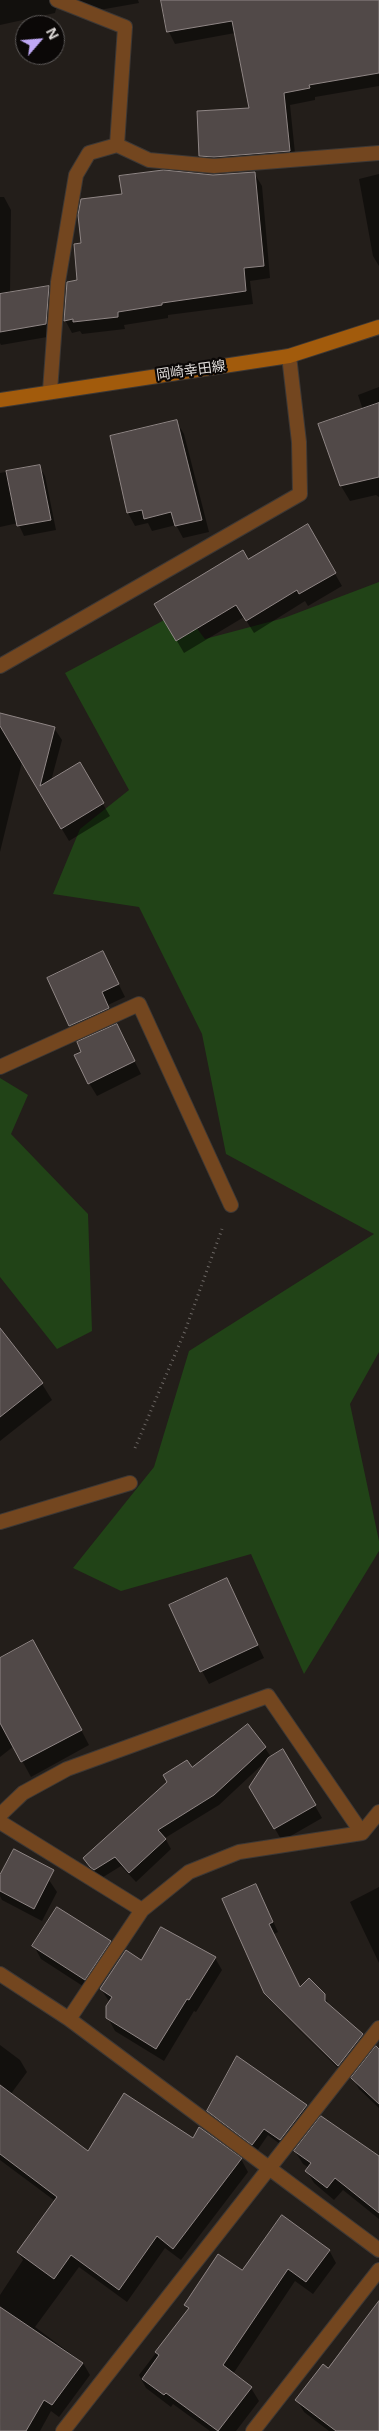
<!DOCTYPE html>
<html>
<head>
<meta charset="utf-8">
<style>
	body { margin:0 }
	#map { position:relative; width:379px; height:2431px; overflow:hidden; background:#231e1a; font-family:"Noto Sans",sans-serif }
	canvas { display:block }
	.north { position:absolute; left:15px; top:15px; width:50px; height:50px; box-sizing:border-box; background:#0b0807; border:1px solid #5f5c5b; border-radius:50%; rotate:63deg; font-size:14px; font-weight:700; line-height:20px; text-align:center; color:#dedad8 }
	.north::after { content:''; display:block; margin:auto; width:18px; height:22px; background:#bfa8f4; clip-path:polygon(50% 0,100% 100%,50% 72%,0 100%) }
</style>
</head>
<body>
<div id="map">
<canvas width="379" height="2431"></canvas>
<div class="north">N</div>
</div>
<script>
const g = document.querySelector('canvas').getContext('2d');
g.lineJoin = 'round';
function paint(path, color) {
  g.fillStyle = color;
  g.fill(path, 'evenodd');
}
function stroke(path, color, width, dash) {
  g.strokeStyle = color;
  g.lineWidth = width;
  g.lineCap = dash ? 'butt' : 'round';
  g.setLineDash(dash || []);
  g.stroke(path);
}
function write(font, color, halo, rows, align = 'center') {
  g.font = font + ' "Noto Sans","Noto Sans JP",sans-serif';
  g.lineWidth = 4.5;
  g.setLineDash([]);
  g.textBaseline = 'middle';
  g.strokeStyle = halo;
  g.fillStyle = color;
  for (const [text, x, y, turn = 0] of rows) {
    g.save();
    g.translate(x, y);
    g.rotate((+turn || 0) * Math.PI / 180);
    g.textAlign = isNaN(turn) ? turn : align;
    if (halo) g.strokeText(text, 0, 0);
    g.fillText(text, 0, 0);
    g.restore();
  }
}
const green = new Path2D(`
	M379 582V1352L350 1404 379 1541V1551L304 1674 251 1554 121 1591 73 1568 154 1467 189 1351 374 1234 226 1154 202 1034 139 907 53 894 80 829 129 790 65 673 183 610 205 639 284 618Z
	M0 1078 28 1095 11 1134 88 1214 92 1331 57 1349 0 1277Z`);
const shadow = new Path2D(`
	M0 0H138L139 3 88 12 63 4 56 9 55 13 0 25Z
	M171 0H379V86L315 97V100L290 105 296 163 207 167 200 155 251 109 235 33 175 44 169 32Z
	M254 173 262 186 270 278 250 281 253 304 168 315V318L124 325 125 329 82 334 80 331 72 333 65 320 79 281 83 244 123 195 213 176Z
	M379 174V266L373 256 359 179Z
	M0 197H4L11 210 10 294 48 287 56 300 53 336 1 345 0 343Z
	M379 387V497L376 495 350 501 341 486 363 410 358 395Z
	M176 421 184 434 209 532 183 538 176 525 152 531 148 523 135 526 128 513 111 437Z
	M39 466 45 476 56 530 24 536 18 523 0 527V473Z
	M307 525 342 586 308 606 305 601 254 633 244 617 184 653 156 605 247 560Z
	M0 714 54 728 62 740 51 781 79 764 110 816 69 841 22 762 0 852Z
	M103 953 125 997 108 1005 116 1021 78 1038 48 979Z
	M116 1025 141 1074 97 1096 89 1083Z
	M0 1330 42 1384 52 1400 0 1441Z
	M226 1579 264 1658 209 1684 202 1671Z
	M42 1656 89 1745 31 1777 14 1746 0 1757V1659Z
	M265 1748 271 1757 283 1750 322 1818 282 1841 251 1787 265 1762 219 1805 165 1838 171 1849 136 1882 121 1866 100 1879 90 1868 85 1859Z
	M7 1865 49 1880 57 1892 42 1921 2 1900 0 1896V1877Z
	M256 1885 278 1932 274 1934 300 1989 324 1995 330 2007 362 2035 368 2046 345 2075 269 2001 342 2071 344 2069 265 1993Z
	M379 1887V1963L350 1902Z
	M110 1942 117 1954 92 1992 41 1959 34 1946Z
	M215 1958 222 1970 196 2012 194 2011 164 2061 115 2031 108 2018 110 2003 101 1989 141 1962Z
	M0 2045 20 2060 27 2072 10 2095 88 2153 194 2139 241 2159 248 2172 181 2260 165 2248 127 2302 79 2267 35 2327 83 2363 90 2375 59 2417 51 2411 40 2431H0V2295L23 2260 18 2252 55 2201 0 2160Z
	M379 2051V2108L359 2089 353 2078Z
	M237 2057 306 2106 310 2113 284 2147 268 2135 257 2151 213 2118 209 2111Z
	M295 2151 379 2158V2219L343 2190 334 2200 314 2183 307 2171 309 2168 303 2164Z
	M329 2250 336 2263 313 2294 295 2281 233 2374 251 2388 259 2401 236 2431H210L173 2404 171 2407 146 2388 139 2375 189 2310 186 2305 242 2272Z
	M379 2307V2431H329L304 2412 297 2400 329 2370Z`);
const building = new Path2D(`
	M161 0H379V73L309 85 310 88 284 93 290 151 214 157 199 156 197 111 249 108 232 21 167 32Z
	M164 170 213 175 255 172 264 266 244 268 246 291 162 303V305L118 312V317L73 322V319L64 321 67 282 77 280 74 244 81 243 78 215 81 199 122 194 119 176Z
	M49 286 46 324 0 332V294Z
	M379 403V477L340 486 318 424Z
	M177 420 202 520 175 526 171 512 144 519 142 510 127 513 110 436Z
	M40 465 51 520 17 526 6 471Z
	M308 524 336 573 299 594 297 590 246 621 236 605 176 641 154 604 243 550 248 559Z
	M0 713 55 727 40 786 80 762 104 803 61 829 0 726Z
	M103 951 119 984 102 992 109 1008 69 1026 47 978Z
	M117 1024 135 1061 88 1084 74 1055 81 1052 77 1042Z
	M0 1328 43 1383 0 1417Z
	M227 1578 258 1645 200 1672 169 1605Z
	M33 1640 82 1730 21 1762 0 1723V1658Z
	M248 1724 266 1747 214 1795 158 1830 166 1839 129 1873 115 1857 94 1870 90 1867 83 1858 167 1782 163 1775 187 1760 192 1767Z
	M283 1749 316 1805 274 1829 249 1787 268 1758Z
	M14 1849 54 1870 34 1909 0 1891V1875Z
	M256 1884 273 1922 269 1924 300 1987 309 1978 325 1994V2001L363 2034 338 2066 264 1993 222 1899Z
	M57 1907 111 1941 85 1980 32 1946Z
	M161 1927 216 1957 189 2000 187 1999 156 2049 106 2018V2006L112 1997 100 1989 126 1950 141 1960Z
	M376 2046 379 2049V2104L351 2078Z
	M237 2056 307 2105 280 2140 264 2129 252 2145 207 2111Z
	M0 2085 88 2151 124 2093 193 2138 199 2127 242 2158 173 2249 157 2236 119 2290 71 2255 54 2279 17 2252 57 2197 0 2154Z
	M321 2116 379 2156V2213L335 2178 327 2188 305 2171 311 2163 294 2151Z
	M282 2215 330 2250 306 2282 288 2269 223 2365 252 2387 218 2431 166 2393 164 2395 142 2379 159 2355 155 2352 189 2308 184 2305 218 2254 242 2270Z
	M379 2301V2431H336L295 2400 323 2364 328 2368Z
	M0 2307 83 2363 52 2405 44 2400 26 2431H0Z`);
const path = new Path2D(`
	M135 1448 185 1331 222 1229`);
const service = new Path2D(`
	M117 145 149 160 214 166 379 153
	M50 391 58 282 76 175 89 153 117 145 125 27 57 0
	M0 1067 139 1004 231 1205
	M0 1522 130 1483`);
const minor = new Path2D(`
	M0 666 300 494 299 442 289 356
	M0 1815 23 1793 67 1769 268 1696 362 1833
	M0 1822 142 1910
	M0 1974 69 2019 379 2250
	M69 2019 142 1910 189 1872 239 1852 362 1833 379 1812
	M63 2431 379 2028
	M253 2431 379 2270`);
const secondary = new Path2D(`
	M0 400 289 356 379 327`);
const streetNames = [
	["岡崎幸田線",191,371,-8]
];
paint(green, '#214317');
paint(shadow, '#0007');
paint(building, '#514948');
stroke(building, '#8f8685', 1);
stroke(service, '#3d3835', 16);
stroke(minor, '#3d3835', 16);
stroke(secondary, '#3d3835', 16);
stroke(path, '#6b6663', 3, [1, 4]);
stroke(service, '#73461f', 14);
stroke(minor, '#73461f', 14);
stroke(secondary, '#a25b0c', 14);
write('14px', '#dedad8', '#0b0807', streetNames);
</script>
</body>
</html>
